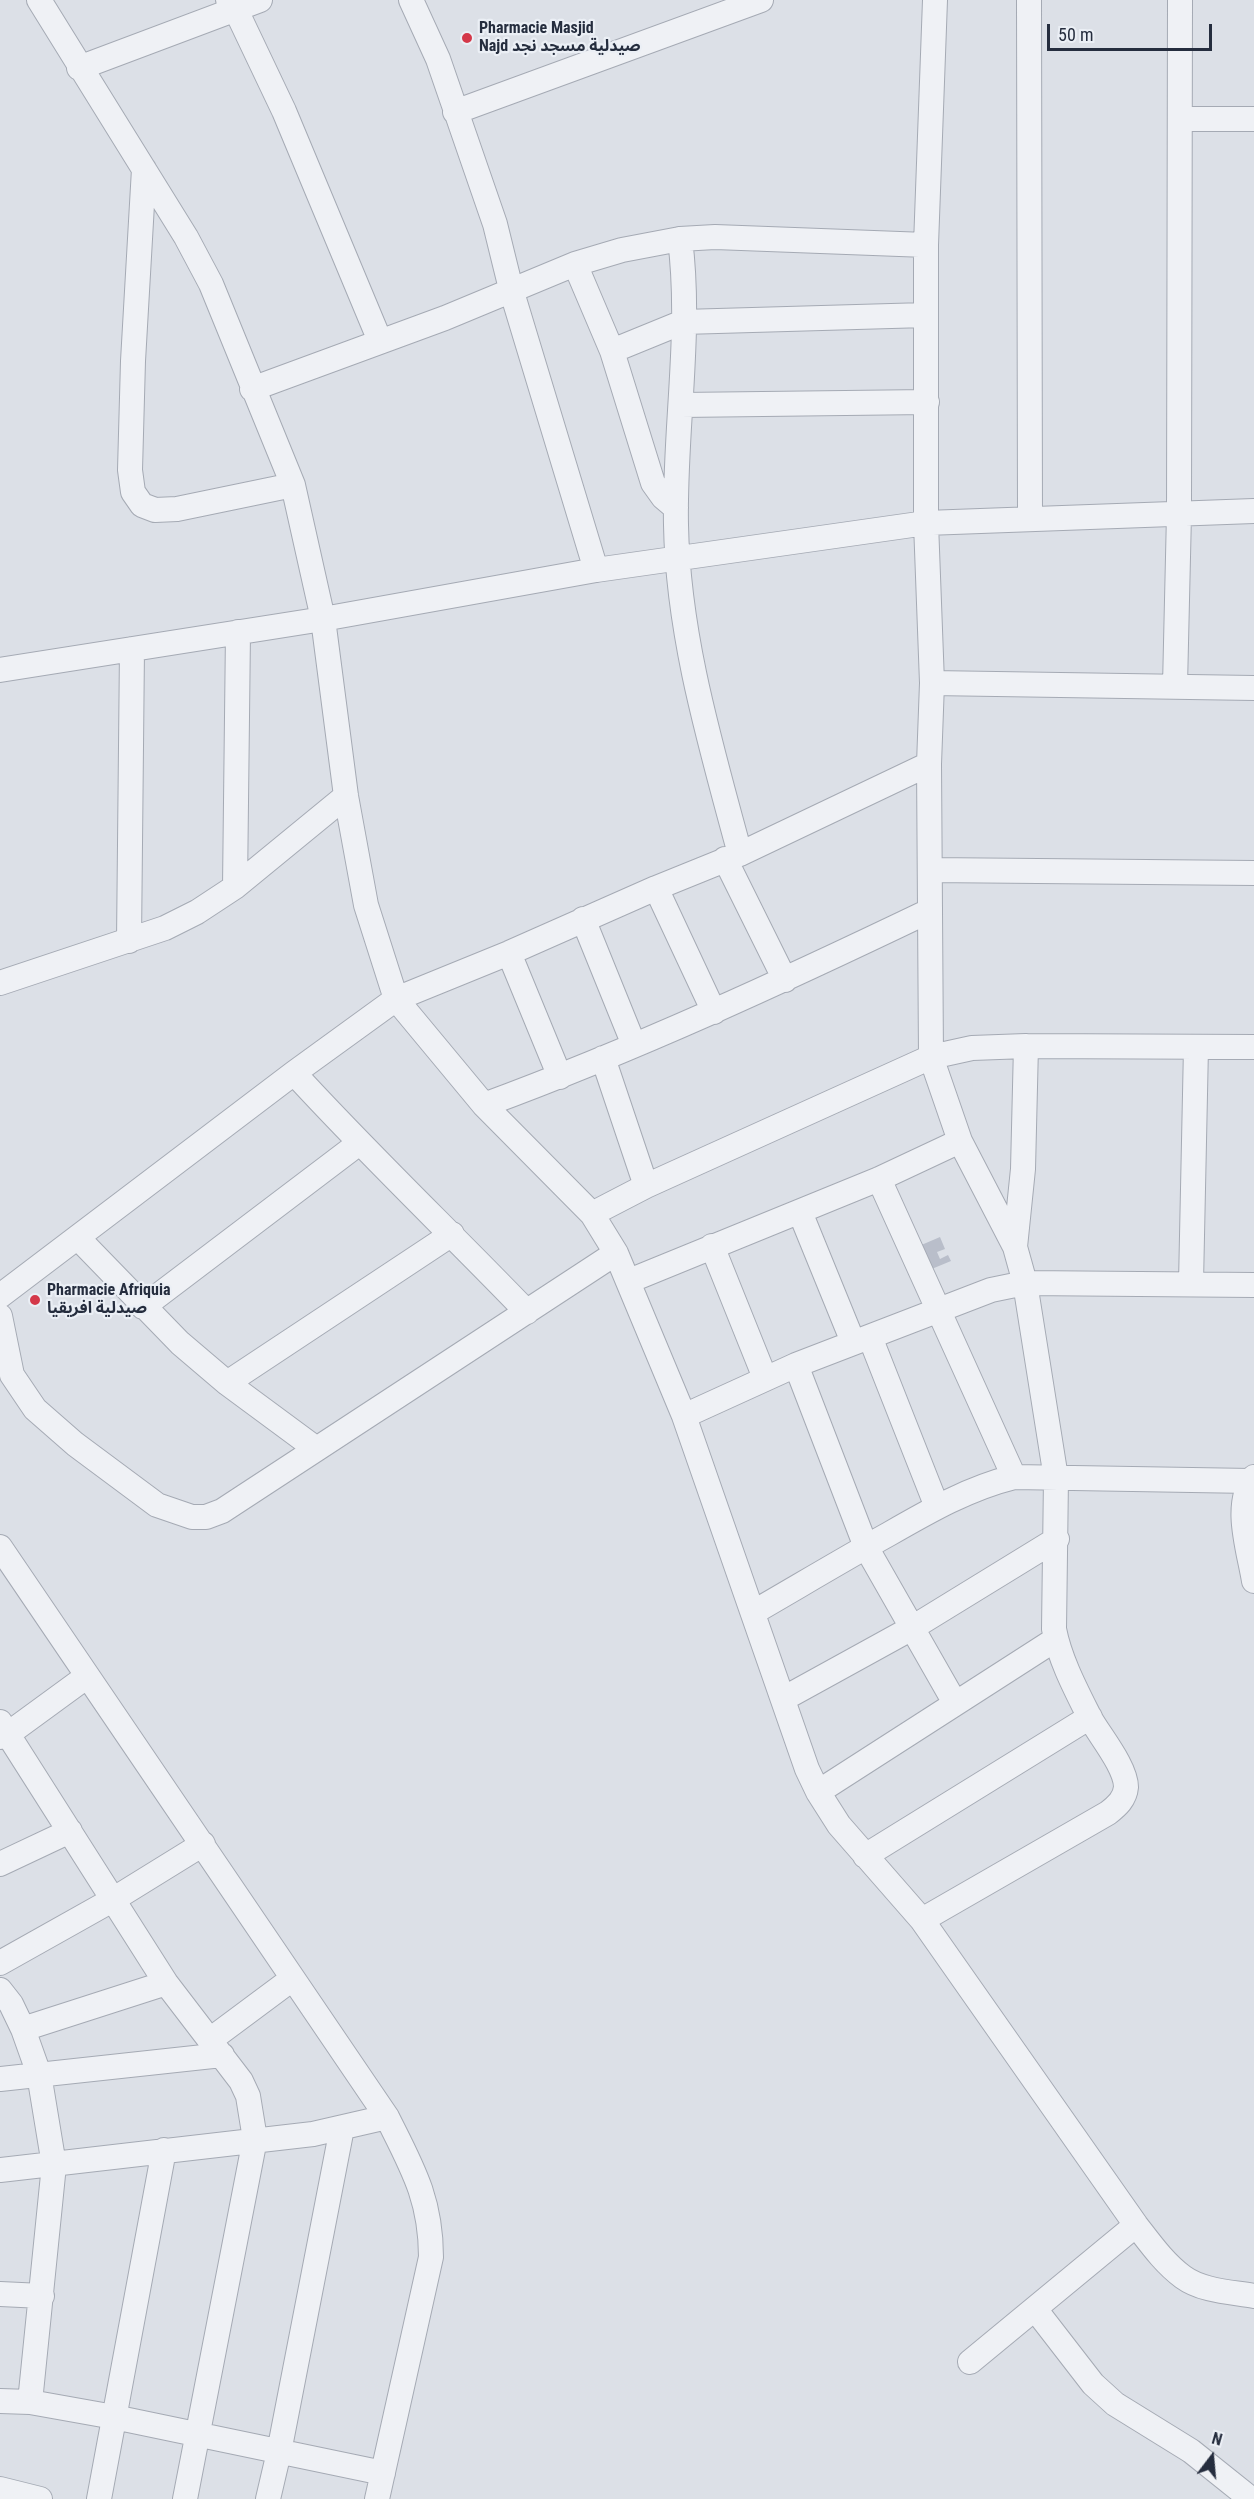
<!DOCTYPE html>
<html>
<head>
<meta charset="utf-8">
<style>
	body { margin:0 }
	#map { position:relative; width:1254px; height:2499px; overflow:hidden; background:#dce0e7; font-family:"Roboto Condensed",sans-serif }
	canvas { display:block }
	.north { position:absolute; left:1182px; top:2427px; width:60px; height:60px; -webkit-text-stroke:4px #ebeff5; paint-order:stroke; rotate:16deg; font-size:16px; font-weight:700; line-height:24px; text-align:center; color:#252d3e }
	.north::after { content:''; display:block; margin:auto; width:21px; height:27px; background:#252d3e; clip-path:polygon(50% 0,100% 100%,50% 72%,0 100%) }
	.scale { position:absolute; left:1047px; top:24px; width:165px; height:27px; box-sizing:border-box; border:3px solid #252d3e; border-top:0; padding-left:8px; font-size:18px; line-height:21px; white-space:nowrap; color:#252d3e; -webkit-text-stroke:4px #ebeff5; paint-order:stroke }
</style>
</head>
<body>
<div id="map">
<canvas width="1254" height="2499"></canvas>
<div class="north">N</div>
<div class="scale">50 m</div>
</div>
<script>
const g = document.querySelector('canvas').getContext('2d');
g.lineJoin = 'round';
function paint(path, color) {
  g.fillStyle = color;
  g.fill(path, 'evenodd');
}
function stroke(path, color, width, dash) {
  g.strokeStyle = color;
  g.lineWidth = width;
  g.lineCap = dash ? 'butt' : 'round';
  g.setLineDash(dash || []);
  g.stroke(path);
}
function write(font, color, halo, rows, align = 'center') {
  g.font = font + ' "Roboto Condensed","Noto Sans Arabic",sans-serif';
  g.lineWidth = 4.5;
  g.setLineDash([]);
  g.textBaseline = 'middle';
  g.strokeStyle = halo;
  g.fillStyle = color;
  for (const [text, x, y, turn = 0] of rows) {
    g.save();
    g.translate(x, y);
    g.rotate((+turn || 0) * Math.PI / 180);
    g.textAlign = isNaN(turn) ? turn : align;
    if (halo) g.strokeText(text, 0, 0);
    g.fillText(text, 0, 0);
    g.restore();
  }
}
const building = new Path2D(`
	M940 1237 945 1249 937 1252 940 1259 948 1255 951 1261 922 1273 912 1249Z`);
const minor = new Path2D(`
	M39 0 186 237 211 284 293 485 323 619 346 796 366 905 396 999 484 1105 592 1214 616 1253 684 1416 807 1769 818 1792 839 1825 922 1920 1136 2225C1150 2243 1164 2263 1183 2277 1202 2291 1231 2292 1254 2296
	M228 0 235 8 284 111 380 341
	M411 0 438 59 495 224 511 289 596 570
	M935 0 926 245V523L932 683 929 764 931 1057 960 1141 1015 1247
	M1029 0 1030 518
	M79 68 260 0
	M455 112 761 0
	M1181 119H1254
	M144 169 133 361 130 470 133 492 142 505 155 510 177 509 293 485
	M680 239C692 334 674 430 676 525 678 637 711 746 740 854
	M575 264 612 351 653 483 663 497 676 508
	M612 351 683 322 926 315
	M252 389 445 318 575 264 622 250 680 239 715 237 926 245
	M681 405 927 402
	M0 670 323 619 596 570 926 523 1254 511
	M932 683 1254 688
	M1175 686 1179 514 1180 0
	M725 859 785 980
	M930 870 1254 873
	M235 887 238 632
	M656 888 714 1012
	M583 919 634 1045
	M129 941 132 649
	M509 953 560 1077
	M0 983 165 928 197 912 235 887 346 796
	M603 1058 646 1186
	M294 1073C369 1155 450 1232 527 1312
	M484 1105C636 1049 783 981 929 911
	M879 1179 1014 1477
	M800 1212 853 1342
	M592 1214 646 1186 931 1057 972 1048 1026 1046 1254 1047
	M78 1238 180 1343 227 1383 315 1448
	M712 1246 765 1378
	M629 1281 879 1179 960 1141
	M1191 1283 1196 1047
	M0 1296 294 1073 396 999 509 953 656 888 740 854 929 764
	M143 1307 358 1144
	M0 1316 12 1375 35 1409 75 1444 157 1505 192 1517H206L222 1511 616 1253
	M870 1337 937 1507
	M796 1365 866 1547 955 1703
	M227 1383 452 1234
	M684 1416 796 1365 991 1290 1025 1283 1254 1285
	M1254 1477C1233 1505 1249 1550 1254 1581
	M0 1547 387 2117C412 2167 431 2199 431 2257L377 2499
	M754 1612C799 1586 844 1559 889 1534 929 1511 969 1488 1014 1477L1251 1481
	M783 1699 912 1628 1057 1539
	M0 1722 166 1983 241 2081 248 2096 255 2139 185 2499
	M0 1737 8 1734 86 1677
	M818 1792 1056 1639
	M865 1856 1090 1717
	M0 1864 70 1831
	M922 1920 1108 1813C1117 1806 1125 1799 1126 1787 1126 1767 1100 1736 1090 1718 1076 1690 1060 1660 1054 1629L1056 1478 1025 1283 1015 1247 1023 1169 1026 1046
	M0 1963 114 1899 203 1844
	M0 1990 11 2004 23 2029 39 2074 54 2165 30 2402
	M23 2029 166 1983
	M210 2040 292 1979
	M0 2079 222 2055
	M0 2170 313 2134 387 2117
	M0 2294 42 2296
	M1035 2309 1093 2384 1115 2404 1191 2451 1251 2499
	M970 2362 1136 2225
	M0 2401 30 2402 114 2417 383 2473
	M0 2489 40 2499
	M99 2499 164 2150
	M268 2499 279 2452 342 2128`);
const markers = [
	[467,38,6,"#d43849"],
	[35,1300,6,"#d43849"]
];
const poiNames = [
	["Pharmacie Masjid",479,29],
	["Najd صيدلية مسجد نجد",479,47],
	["Pharmacie Afriquia",47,1291],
	["صيدلية افريقيا",47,1309]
];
paint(building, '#b9beca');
stroke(minor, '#a5aab4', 26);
stroke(minor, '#eff1f5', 24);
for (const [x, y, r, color] of markers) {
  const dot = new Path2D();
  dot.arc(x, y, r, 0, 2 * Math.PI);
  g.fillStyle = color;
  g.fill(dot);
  stroke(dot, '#ebeff5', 2);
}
write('bold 16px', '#252d3e', '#ebeff5', poiNames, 'left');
</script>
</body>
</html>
